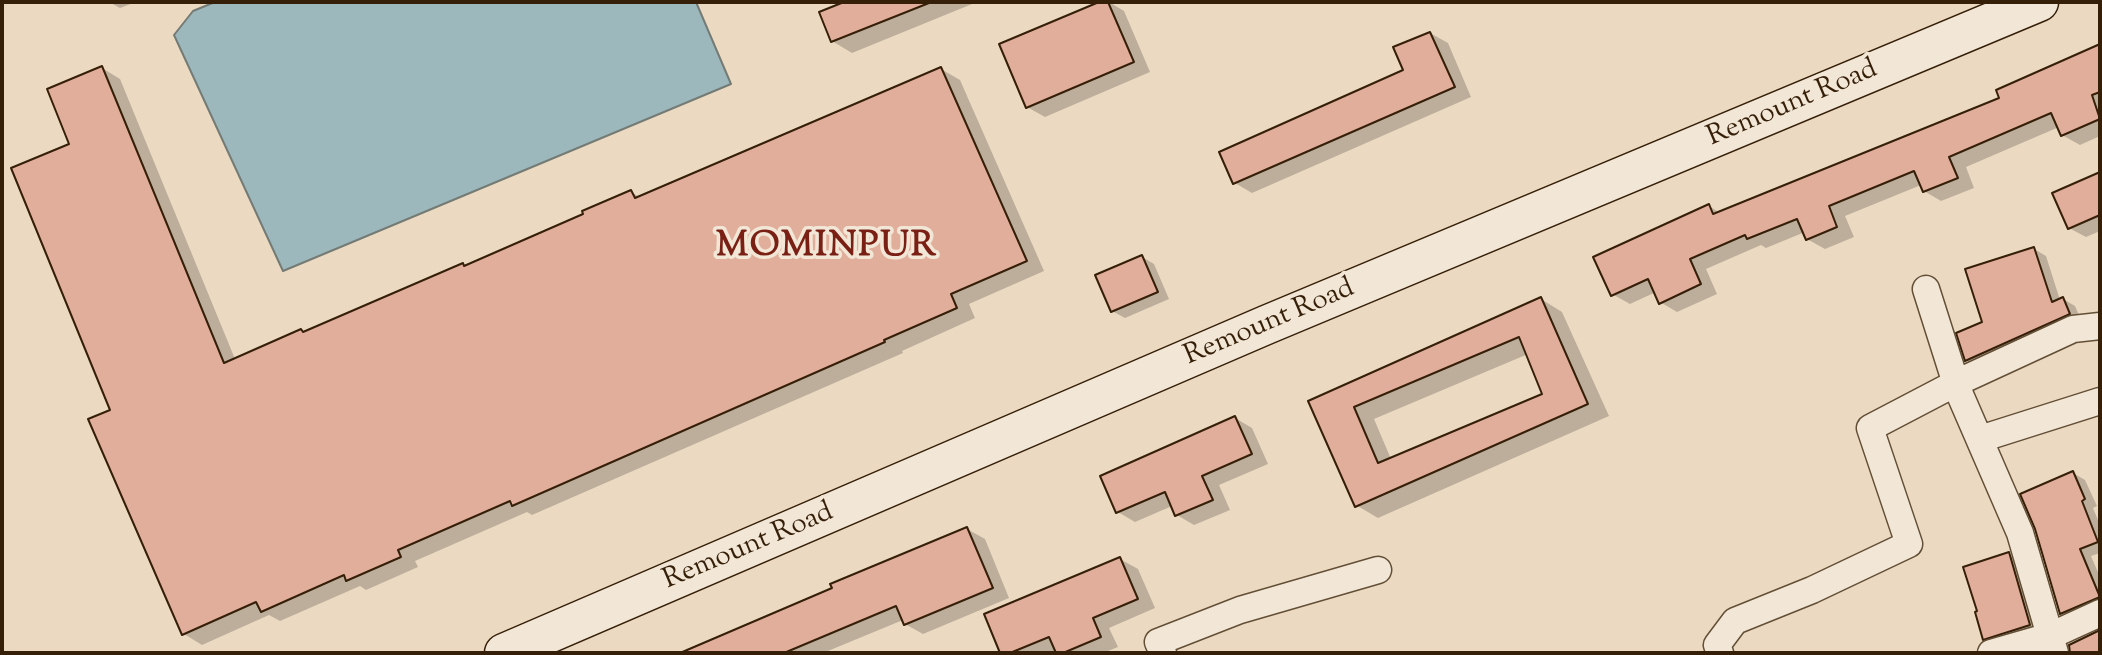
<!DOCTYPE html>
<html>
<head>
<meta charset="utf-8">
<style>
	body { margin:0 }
	#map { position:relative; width:2102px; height:655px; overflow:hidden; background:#ebdac1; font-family:"Sorts Mill Goudy",serif }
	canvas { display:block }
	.frame { position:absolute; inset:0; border:4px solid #361f08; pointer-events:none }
</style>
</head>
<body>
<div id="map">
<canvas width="2102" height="655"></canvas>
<div class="frame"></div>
</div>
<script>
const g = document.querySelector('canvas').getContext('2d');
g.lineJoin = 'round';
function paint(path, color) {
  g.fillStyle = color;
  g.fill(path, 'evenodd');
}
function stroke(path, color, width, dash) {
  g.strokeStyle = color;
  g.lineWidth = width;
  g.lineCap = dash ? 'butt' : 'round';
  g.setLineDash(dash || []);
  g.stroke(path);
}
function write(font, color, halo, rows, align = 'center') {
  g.font = font + ' "Sorts Mill Goudy",serif';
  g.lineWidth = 7;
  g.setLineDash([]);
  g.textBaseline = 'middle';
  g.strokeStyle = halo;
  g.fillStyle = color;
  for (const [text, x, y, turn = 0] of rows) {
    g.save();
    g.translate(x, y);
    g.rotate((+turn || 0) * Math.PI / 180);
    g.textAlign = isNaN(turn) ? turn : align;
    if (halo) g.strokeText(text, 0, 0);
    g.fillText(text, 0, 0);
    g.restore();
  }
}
const water = new Path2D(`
	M215 2H696L731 84 283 271 174 35 193 11Z`);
const shadow = new Path2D(`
	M109 2H136L120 8Z
	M848 2H977L852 53 832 41 821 13Z
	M1104 2H1109L1124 11 1150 72 1045 117 1027 107 1001 45Z
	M1430 33 1448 43 1471 97 1252 193 1235 183 1406 71Z
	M2100 46V136L2080 145 2062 135 2059 127 1966 167 1974 188 1941 201 1924 191 1921 185 1845 216 1854 237 1825 249 1807 239 1805 232 1766 248 1761 245 1706 269 1717 294 1677 312 1660 302 1656 292 1630 304 1612 294 1709 206 1720 213 2001 99 1998 91Z
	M102 68 120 79 235 359 301 331 305 333 463 265 467 267 586 215 631 192 641 198 941 69 960 80 1044 271 969 304 975 318 902 351 903 353 532 515 527 512 415 561 418 567 366 590 360 586 280 621 269 615 202 645 184 634 112 411 72 145Z
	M2100 174V231L2086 237 2069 228 2055 194Z
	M2034 249 2046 256 2060 300 2063 299 2075 306 2081 320 1979 367 1967 360 1984 323Z
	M1142 257 1154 264 1169 299 1125 318 1112 311Z
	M1541 299 1562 312 1609 416 1378 518 1356 505 1310 401ZM1528 354 1545 394 1391 459 1374 419Z
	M1235 418 1252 428 1268 464 1219 485 1230 510 1194 525 1177 515 1172 506 1135 522 1118 512Z
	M2073 473 2085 480 2097 506 2093 508 2100 525V553L2091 556 2100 577V609L2074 620 2062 613Z
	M967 529 985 539 1009 598 923 634 905 624 903 620 823 653H684L835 589Z
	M2009 554 2021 561 2042 632 1997 646 1985 639Z
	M1120 559 1138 569 1155 608 1109 628 1118 647 1103 653H1058L1057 650 1049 653H1002L987 615Z`);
const building = new Path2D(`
	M844 2H929V3L831 42 819 12Z
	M1099 2H1108L1134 62 1026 108 999 44Z
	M1430 32 1455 87 1233 184 1219 152 1403 70 1393 47Z
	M2100 44V92L2092 95 2100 119 2061 136 2051 113 1949 157 1958 178 1923 192 1914 171 1829 206 1837 227 1806 240 1797 219 1747 239 1745 235 1690 259 1701 284 1659 304 1648 279 1611 296 1593 257 1709 204 1713 214 1999 98 1996 90Z
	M102 66 224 363 301 329 303 332 463 263 464 266 583 214 582 211 631 190 635 198 941 67 1027 261 951 294 957 308 884 340 885 342 512 506 510 501 398 550 401 557 346 581 344 575 261 612 256 602 182 635 88 419 110 410 11 168 69 144 47 89Z
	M2100 172V215L2068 229 2052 193Z
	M2034 247 2052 302 2063 297 2070 314 1965 361 1956 333 1982 322 1965 269Z
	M1142 255 1158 292 1111 312 1095 275Z
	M1541 297 1588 404 1355 507 1308 401ZM1519 337 1542 394 1378 463 1354 407Z
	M1235 416 1252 454 1202 476 1213 500 1175 516 1165 492 1116 513 1100 476Z
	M2073 471 2085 499 2082 501 2098 542 2080 549 2100 597 2060 614 2035 529 2020 494Z
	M967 527 993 588 904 625 896 606 784 653H680L832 588 830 584Z
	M2009 552 2030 625 1983 640 1975 612 1977 611 1963 567Z
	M1120 557 1138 599 1093 618 1101 637 1063 653H1056L1049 637 1010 653H1000L984 614Z
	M2100 630V653H2070L2069 645Z`);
const street = new Path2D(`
	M1926 289 1958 390 2020 533 2055 653
	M1980 439 2100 401
	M1163 653 1158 642 1240 610 1378 570
	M1720 653 1717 645 1735 621 1812 590 1909 544 1870 428 1956 383 2073 329 2100 326
	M1991 653 2050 636 2100 613`);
const secondary = new Path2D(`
	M504 653 1266 325 2039 2`);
const streetNames = [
	["Remount Road",1793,105,-23],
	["Remount Road",1270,324,-23],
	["Remount Road",749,548,-23]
];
const districtNames = [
	["MOMINPUR",827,249]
];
paint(water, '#9db8bd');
stroke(water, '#747b75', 2);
paint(shadow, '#0003');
paint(building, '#e2ae9c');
stroke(building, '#361f08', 2);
stroke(street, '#634e36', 29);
stroke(secondary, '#361f08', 41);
stroke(street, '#f2e7d7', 26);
stroke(secondary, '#f2e7d7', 38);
write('28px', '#361f08', '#f2e7d7', streetNames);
g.letterSpacing = '2px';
write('bold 35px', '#7a1f14', '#f2e7d7', districtNames);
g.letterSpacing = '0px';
</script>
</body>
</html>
